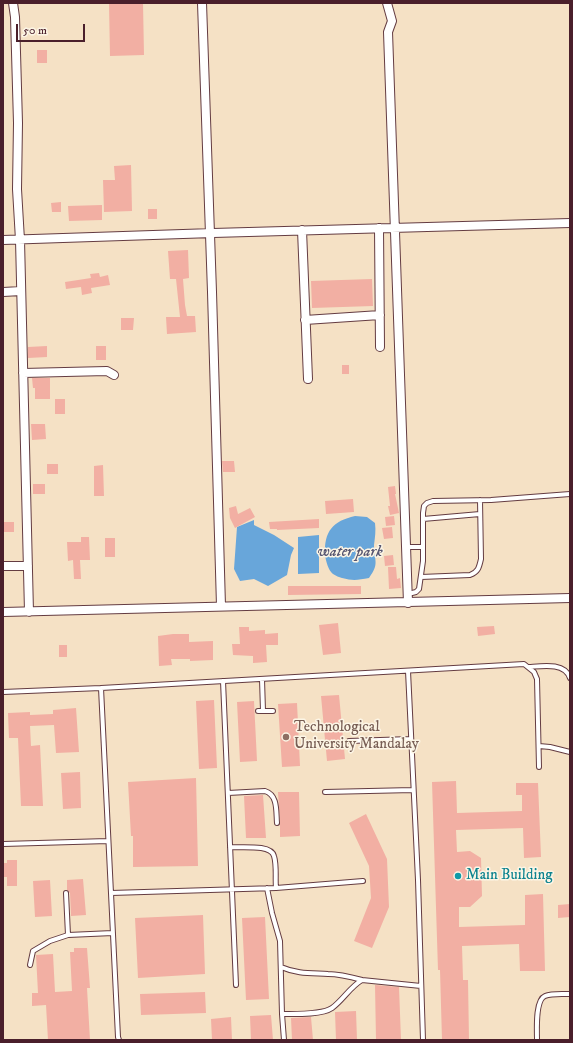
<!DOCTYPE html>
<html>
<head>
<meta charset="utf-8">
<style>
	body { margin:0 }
	#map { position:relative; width:573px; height:1043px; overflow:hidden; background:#f5e1c5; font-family:"IM FELL DW Pica",serif }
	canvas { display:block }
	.frame { position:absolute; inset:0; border:4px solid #4a1f2b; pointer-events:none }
	.scale { position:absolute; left:16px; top:24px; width:69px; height:18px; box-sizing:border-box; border:2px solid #4a1f2b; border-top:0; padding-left:5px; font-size:12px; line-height:14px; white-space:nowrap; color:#4a1f2b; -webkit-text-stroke:3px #fcf5e5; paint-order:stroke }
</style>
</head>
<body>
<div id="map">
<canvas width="573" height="1043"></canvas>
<div class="frame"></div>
<div class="scale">50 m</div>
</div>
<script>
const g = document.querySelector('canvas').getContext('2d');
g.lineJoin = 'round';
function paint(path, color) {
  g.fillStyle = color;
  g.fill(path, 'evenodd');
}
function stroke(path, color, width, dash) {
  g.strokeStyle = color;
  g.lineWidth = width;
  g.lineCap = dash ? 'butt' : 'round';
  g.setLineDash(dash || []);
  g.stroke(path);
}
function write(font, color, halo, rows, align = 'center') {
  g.font = font + ' "IM FELL DW Pica",serif';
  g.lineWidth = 3;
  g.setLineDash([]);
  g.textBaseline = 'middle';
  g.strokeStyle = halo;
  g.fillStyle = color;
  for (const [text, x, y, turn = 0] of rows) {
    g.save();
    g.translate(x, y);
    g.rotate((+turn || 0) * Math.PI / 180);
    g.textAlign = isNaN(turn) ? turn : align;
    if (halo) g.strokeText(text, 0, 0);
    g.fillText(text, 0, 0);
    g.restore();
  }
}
const water = new Path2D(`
	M355 516 367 517 375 523C376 531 375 537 374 545 374 561 380 563 369 578 358 580 353 581 342 578 339 577 336 576 333 574 328 570 326 561 325 555 324 531 333 521 355 516Z
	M254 520V525L274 535 294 548 291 555 287 575 268 586 254 579 240 581 234 569 237 527Z
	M319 535V573L298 574V537Z`);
const building = new Path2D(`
	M109 3H143L144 55 110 56Z
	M37 50H47V63H37Z
	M131 165 132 211 104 212 103 180H115L114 166Z
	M61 202V212H52L51 203Z
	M102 205V220L69 221 68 206Z
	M148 209H157V219H148Z
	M188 250 189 278 183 279 185 305 187 316H195L196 332 167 334 166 317H180L176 279H170L168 251Z
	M99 273 100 277 108 275 110 285 91 288 92 293 82 295 81 287 66 289 65 282 91 278 90 274Z
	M372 279 373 306 312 308 311 281Z
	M121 318H134L133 330H121Z
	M47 346V357L28 358V347Z
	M96 346H106V360H96Z
	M342 365H349V374H342Z
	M32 378H50V399H35V388H33Z
	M55 399H65V414H55Z
	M31 424H45L46 439 32 440Z
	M222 461H234L235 472H223Z
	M47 464H58V474H47Z
	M103 465 104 496H94V466Z
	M33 484H45V494H33Z
	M395 486 396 494H395L399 513 390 515 388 506H390L388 487Z
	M353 499 354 512 326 514 325 501Z
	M236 506 238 514 250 508 255 517 235 528 230 518 229 508Z
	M394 516 395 525 386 526 385 517Z
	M319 519V528L277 530V529H270L269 522Z
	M3 522H14V532H3Z
	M392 527 393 538 384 539 382 528Z
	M81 537H89L90 560H80L81 579H74L73 560 68 561 67 542H81Z
	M105 538H115V557H105Z
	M393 555 394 565 385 566 384 556Z
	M388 567H396L397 579 400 578 401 588 389 589Z
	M288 586H361V594L288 595Z
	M338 623 341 653 323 655 319 625Z
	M494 626 495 634 478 636 477 627Z
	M239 627H249V631L265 630V634L278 633V645H266L267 662 253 663V656L233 655 232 644H240Z
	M173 634H189V642L213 641V660L190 661V659H171L172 665 159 666 158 636Z
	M59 645H67V657H59Z
	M339 695 345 759 327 761 321 696Z
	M214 700 217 768 199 769 196 701Z
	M254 701 257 761 240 762 237 702Z
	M297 703 300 766 282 767 278 704Z
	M76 708 79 752 56 753 54 725 30 726 31 746 40 745 43 806H21L18 738H9L8 713 30 712V715L53 714V710Z
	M80 772 81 808 63 809 61 773Z
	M196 778 198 866 133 867V836H131L128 782Z
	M456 781 457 813 522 811V795H516V783H538L541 857 524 858 523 828 456 830 457 852 470 851 481 858 482 896 470 907H459V927L525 925V895L543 894 545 971H520L519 944 462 946 463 980H468L469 1040H442L440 970H438L432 782Z
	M278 792H299L300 836 280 837V823Z
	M263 795 266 838H246L244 796Z
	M366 814 387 859 389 907 372 948 354 941 371 898 369 866 349 823Z
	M7 860H17V886H7V877H3V863H7Z
	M83 879 86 915 71 916 70 893 67 890V880Z
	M50 880 52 916 35 917 33 881Z
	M570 904V917L558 918V905Z
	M203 915 205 974 138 978 135 918Z
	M265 917 269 999 246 1000 242 918Z
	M74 948H87L90 988H87L90 1040H48L46 1005 32 1006V993H38L36 955 53 954 55 992 72 991 70 952H74Z
	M375 985 399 987 401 1040H376Z
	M205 992 206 1013 141 1015 140 994Z
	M356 1011 357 1040H336L335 1012Z
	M271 1015 273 1040H251L250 1016Z
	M231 1017 232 1040H212L211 1019Z
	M311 1017 313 1040H292L291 1018Z`);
const lane = new Path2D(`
	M423 519 480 514
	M406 547H423
	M421 577 470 575C478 572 479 568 481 559L480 500
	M408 594 416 592 419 589 423 561V513L424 506 427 503 433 501 491 500 570 494
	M529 667C542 666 565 662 570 678
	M408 671 418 880 423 1040
	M262 679 263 711
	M223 681 236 985
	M101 688 118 1037 119 1040
	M3 692 101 688 524 664 534 672 537 679 539 767
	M258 711H273
	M349 741 411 739
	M539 746 550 747 570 752
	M325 792 413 790
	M228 793 265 791C278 795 276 811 277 823
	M3 844 108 841
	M230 847C241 848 271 844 274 856 277 866 275 878 276 888
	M267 888 272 913 280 941 282 1014
	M66 893 68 935
	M111 893 276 888 363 881
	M30 965 33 951 50 941 68 935 113 933
	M281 967C297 974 311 973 328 974 340 974 351 977 362 980
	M284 1040 282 1014C294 1014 322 1015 332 1008 343 1000 350 987 362 980L421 986
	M537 1040C537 1030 535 1000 545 996 552 993 563 994 570 994`);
const street = new Path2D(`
	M13 3 15 17 18 123 17 189 20 240 29 612
	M202 3 212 292 221 606
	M387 3 392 21 388 32 408 603
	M379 228 380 347
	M302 230 308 379
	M3 240 213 233 570 223
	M3 292 21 291
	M305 320 380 315
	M23 373 107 371 114 375
	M3 566H28
	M3 612 570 598`);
const markers = [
	[286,737,4,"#8d6e63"],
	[458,876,4,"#0f9aa8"]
];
const educationNames = [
	["Technological",294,728],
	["University Mandalay",294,745]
];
const cultureNames = [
	["Main Building",466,876]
];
const waterNames = [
	["water park",350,553]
];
paint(water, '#68a6da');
paint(building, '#f2afa3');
stroke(lane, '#643c42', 6);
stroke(street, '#643c42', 10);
stroke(lane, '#fff', 4);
stroke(street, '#fff', 8);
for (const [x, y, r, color] of markers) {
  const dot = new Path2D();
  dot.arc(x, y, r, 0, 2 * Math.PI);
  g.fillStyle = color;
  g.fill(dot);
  stroke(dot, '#fcf5e5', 1.5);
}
write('15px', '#785e54', '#fcf5e5', educationNames, 'left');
write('15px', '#0d838f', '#fcf5e5', cultureNames, 'left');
write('italic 16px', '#565571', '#fcf5e5', waterNames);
</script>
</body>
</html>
